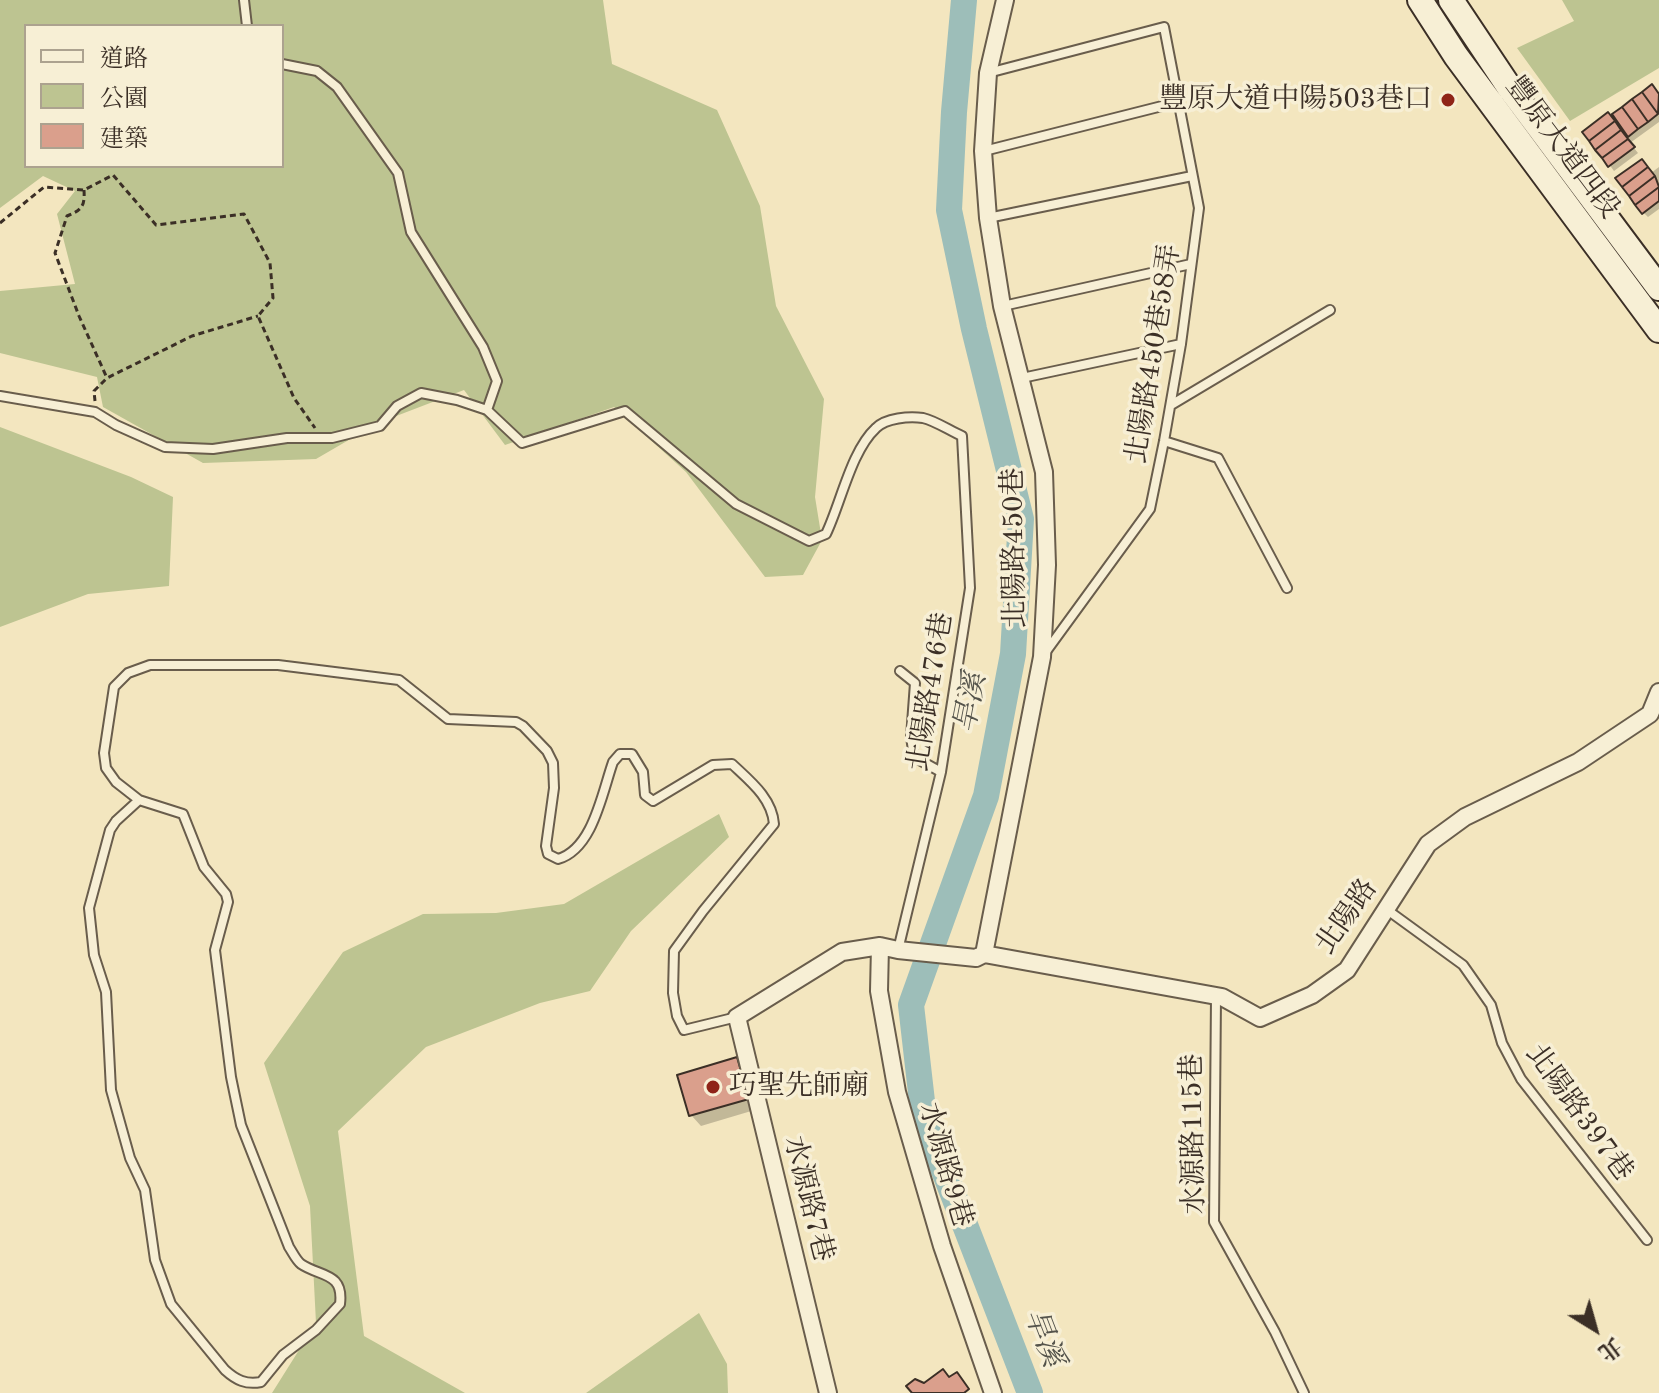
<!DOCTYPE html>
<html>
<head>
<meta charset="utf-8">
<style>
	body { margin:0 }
	#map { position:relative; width:1659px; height:1393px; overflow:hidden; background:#f3e6bf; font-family:"Old Standard TT","Noto Serif TC",serif }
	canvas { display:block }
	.legend { position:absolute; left:24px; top:24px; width:260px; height:144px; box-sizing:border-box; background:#f7efd5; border:2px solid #aca28f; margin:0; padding:10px 14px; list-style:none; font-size:24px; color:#3b2f26 }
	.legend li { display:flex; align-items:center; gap:16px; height:40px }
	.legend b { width:40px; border:2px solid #aca28f }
	.north { position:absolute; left:1555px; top:1289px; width:80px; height:80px; -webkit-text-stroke:6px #f7efd5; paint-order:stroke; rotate:143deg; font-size:22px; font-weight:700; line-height:32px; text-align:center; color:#3b2f26 }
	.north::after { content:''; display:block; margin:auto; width:28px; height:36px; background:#3b2f26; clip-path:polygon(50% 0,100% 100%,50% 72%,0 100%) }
</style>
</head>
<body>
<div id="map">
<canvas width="1659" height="1393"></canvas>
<ul class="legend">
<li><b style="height:10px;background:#f7efd5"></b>道路</li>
<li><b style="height:22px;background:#bdc491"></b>公園</li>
<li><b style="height:22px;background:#da9f8c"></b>建築</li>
</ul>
<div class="north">北</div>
</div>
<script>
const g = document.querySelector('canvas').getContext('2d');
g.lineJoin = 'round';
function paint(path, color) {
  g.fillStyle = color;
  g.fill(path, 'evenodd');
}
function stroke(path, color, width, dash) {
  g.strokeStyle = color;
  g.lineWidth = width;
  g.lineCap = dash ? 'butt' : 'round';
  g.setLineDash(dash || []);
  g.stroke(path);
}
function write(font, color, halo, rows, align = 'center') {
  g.font = font + ' "Old Standard TT","Noto Serif TC",serif';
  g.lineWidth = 7;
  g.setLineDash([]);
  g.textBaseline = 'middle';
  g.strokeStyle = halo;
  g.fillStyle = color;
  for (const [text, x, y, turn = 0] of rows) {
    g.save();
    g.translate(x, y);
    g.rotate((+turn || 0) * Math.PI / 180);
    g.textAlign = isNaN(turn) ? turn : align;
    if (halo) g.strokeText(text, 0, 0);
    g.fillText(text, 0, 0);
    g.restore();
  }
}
const green = new Path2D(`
	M0 0H603L612 64 717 110 760 206 776 306 824 399 815 497 822 540 803 575 765 577 686 472 614 407 505 445 464 390 378 423 316 459 203 463 103 407 97 377 0 353V291L75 284 57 214 75 191 43 176 0 208ZM26 26H282V166H26Z
	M1562 0H1659V68L1570 121 1517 48 1574 21Z
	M0 427 131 477 173 497 169 586 88 594 0 627Z
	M719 814 729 837 631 931 590 991 540 1003 426 1047 338 1131 364 1336 465 1393H272L316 1323 310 1206 264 1063 343 952 423 914 496 913 564 904Z
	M699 1313 727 1364 728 1393H586Z`);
const shadow = new Path2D(`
	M1651 87 1659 95V122L1630 143 1638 153 1614 171 1585 132 1610 117Z
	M1659 167V209L1648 217 1643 212 1651 173Z
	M736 1060 747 1070 758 1109 701 1126 691 1115Z`);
const river = new Path2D(`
	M964 0 954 112 949 210 974 329 1021 519 1013 654 986 796 911 1005 924 1119 1030 1393`);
const building = new Path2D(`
	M1652 84 1659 94 1658 114 1642 92Z
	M1642 92 1658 114 1648 122 1632 99Z
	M1632 99 1648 122 1638 129 1622 107Z
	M1622 107 1638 129 1628 137 1612 114Z
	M1608 112 1615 121 1589 141 1582 132Z
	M1615 121 1621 130 1595 150 1589 141Z
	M1621 130 1628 139 1602 158 1595 150Z
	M1628 139 1635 147 1608 167 1602 158Z
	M1642 159 1648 167 1622 187 1615 178Z
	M1648 167 1655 176 1629 196 1622 187Z
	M1655 176 1659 187 1635 205 1629 196Z
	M1659 187V201L1642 214 1635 205Z
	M737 1057 749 1099 689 1116 677 1075Z
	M943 1369 949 1377 957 1372 969 1389 964 1393H912L906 1386 915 1379 924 1383Z`);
const path = new Path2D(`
	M84 190C85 206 82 210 67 216L55 253 79 316 107 378
	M0 223 44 187 84 190 113 175 156 225 244 214 270 263 273 298 258 316 294 398 315 428
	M95 401 94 391 107 378 192 336 258 316`);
const lane = new Path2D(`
	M244 0 247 26
	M282 64 317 71 337 87 398 173 411 232 483 347 497 381 487 410 522 443 625 411 736 504 809 541 826 534C841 503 851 451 876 428 886 418 909 416 923 418 936 421 950 431 962 436L970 588 941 772 898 950
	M988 73 1164 27 1199 208 1181 344 1164 441 1150 509 1045 653
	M984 151 1178 102
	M988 218 1192 176
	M1003 306 1191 264
	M1022 378 1181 344
	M0 396 95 412 116 425 165 447 213 449 287 438H332L380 426 397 406 421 393 457 400 487 410
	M1171 405 1330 310
	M1164 441 1218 458 1287 588
	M900 671 915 683 911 737 914 757 941 772
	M139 800 116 821 110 830 89 908 94 955 106 992 111 1090 130 1158 145 1190 155 1260 171 1304 225 1370C236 1380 246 1385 261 1382L283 1355 316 1330 340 1304C344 1272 320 1277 301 1264 296 1260 293 1253 289 1247L241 1125 231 1077 215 950 228 902 226 894 204 867 183 814 139 800 116 782 106 768 104 753 114 687 128 673 150 665H278L399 680 448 719 516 722 523 726 547 751 553 763 554 788 546 846 548 854 558 859C593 849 602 793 613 762L620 754H632L643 772 645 795 653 801 713 765 732 764C750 781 772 798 774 824L703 911 674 951 673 993 677 1016 684 1030 737 1017
	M1386 909 1463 965 1491 1005 1502 1043 1521 1079 1647 1240
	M1216 997 1214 1222 1275 1332 1304 1393`);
const street = new Path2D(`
	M880 946 879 991 897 1092 942 1246 993 1393
	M984 954 1042 657 1047 565 1044 472 1002 306 988 218 983 151 988 73 1005 0
	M828 1393 737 1017 842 952 880 946 898 950 976 958 984 954 1222 997 1260 1018 1312 995 1347 970 1428 844 1465 817 1578 762 1650 714 1659 692`);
const secondary = new Path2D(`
	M1420 0 1456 56 1659 330
	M1451 0 1509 87 1659 288`);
const markers = [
	[1448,100,8,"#8f2418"],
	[713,1087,8,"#8f2418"]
];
const poiNames = [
	["豐原大道中陽503巷口",1432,100],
	["巧聖先師廟",729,1087,"left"]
];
const streetNames = [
	["豐原大道四段",1562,148,53],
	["北陽路450巷58弄",1154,354,-81],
	["北陽路450巷",1015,548,-91],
	["北陽路476巷",931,692,-81],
	["北陽路",1347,917,-55],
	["北陽路397巷",1579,1113,54],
	["水源路115巷",1194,1134,-91],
	["水源路9巷",945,1165,74],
	["水源路7巷",808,1199,76]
];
const waterNames = [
	["旱溪",971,703,-79],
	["旱溪",1043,1338,69]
];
paint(green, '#bdc491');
paint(shadow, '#0003');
stroke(river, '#9dbeb9', 26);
paint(building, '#da9f8c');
stroke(building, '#3b2f26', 2);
stroke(lane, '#695d4c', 12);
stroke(street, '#695d4c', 20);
stroke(secondary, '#3b2f26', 28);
stroke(path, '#3b2f26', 3, [6, 4]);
stroke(lane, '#f7efd5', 8);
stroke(street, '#f7efd5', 16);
stroke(secondary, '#f7efd5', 24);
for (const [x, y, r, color] of markers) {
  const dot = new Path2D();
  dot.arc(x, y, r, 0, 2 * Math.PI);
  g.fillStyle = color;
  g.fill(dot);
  stroke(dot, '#f7efd5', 3);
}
write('28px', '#3b2f26', '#f7efd5', poiNames, 'right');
write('28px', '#3b2f26', '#f7efd5', streetNames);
write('italic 30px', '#54534b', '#f7efd5', waterNames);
</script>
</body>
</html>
